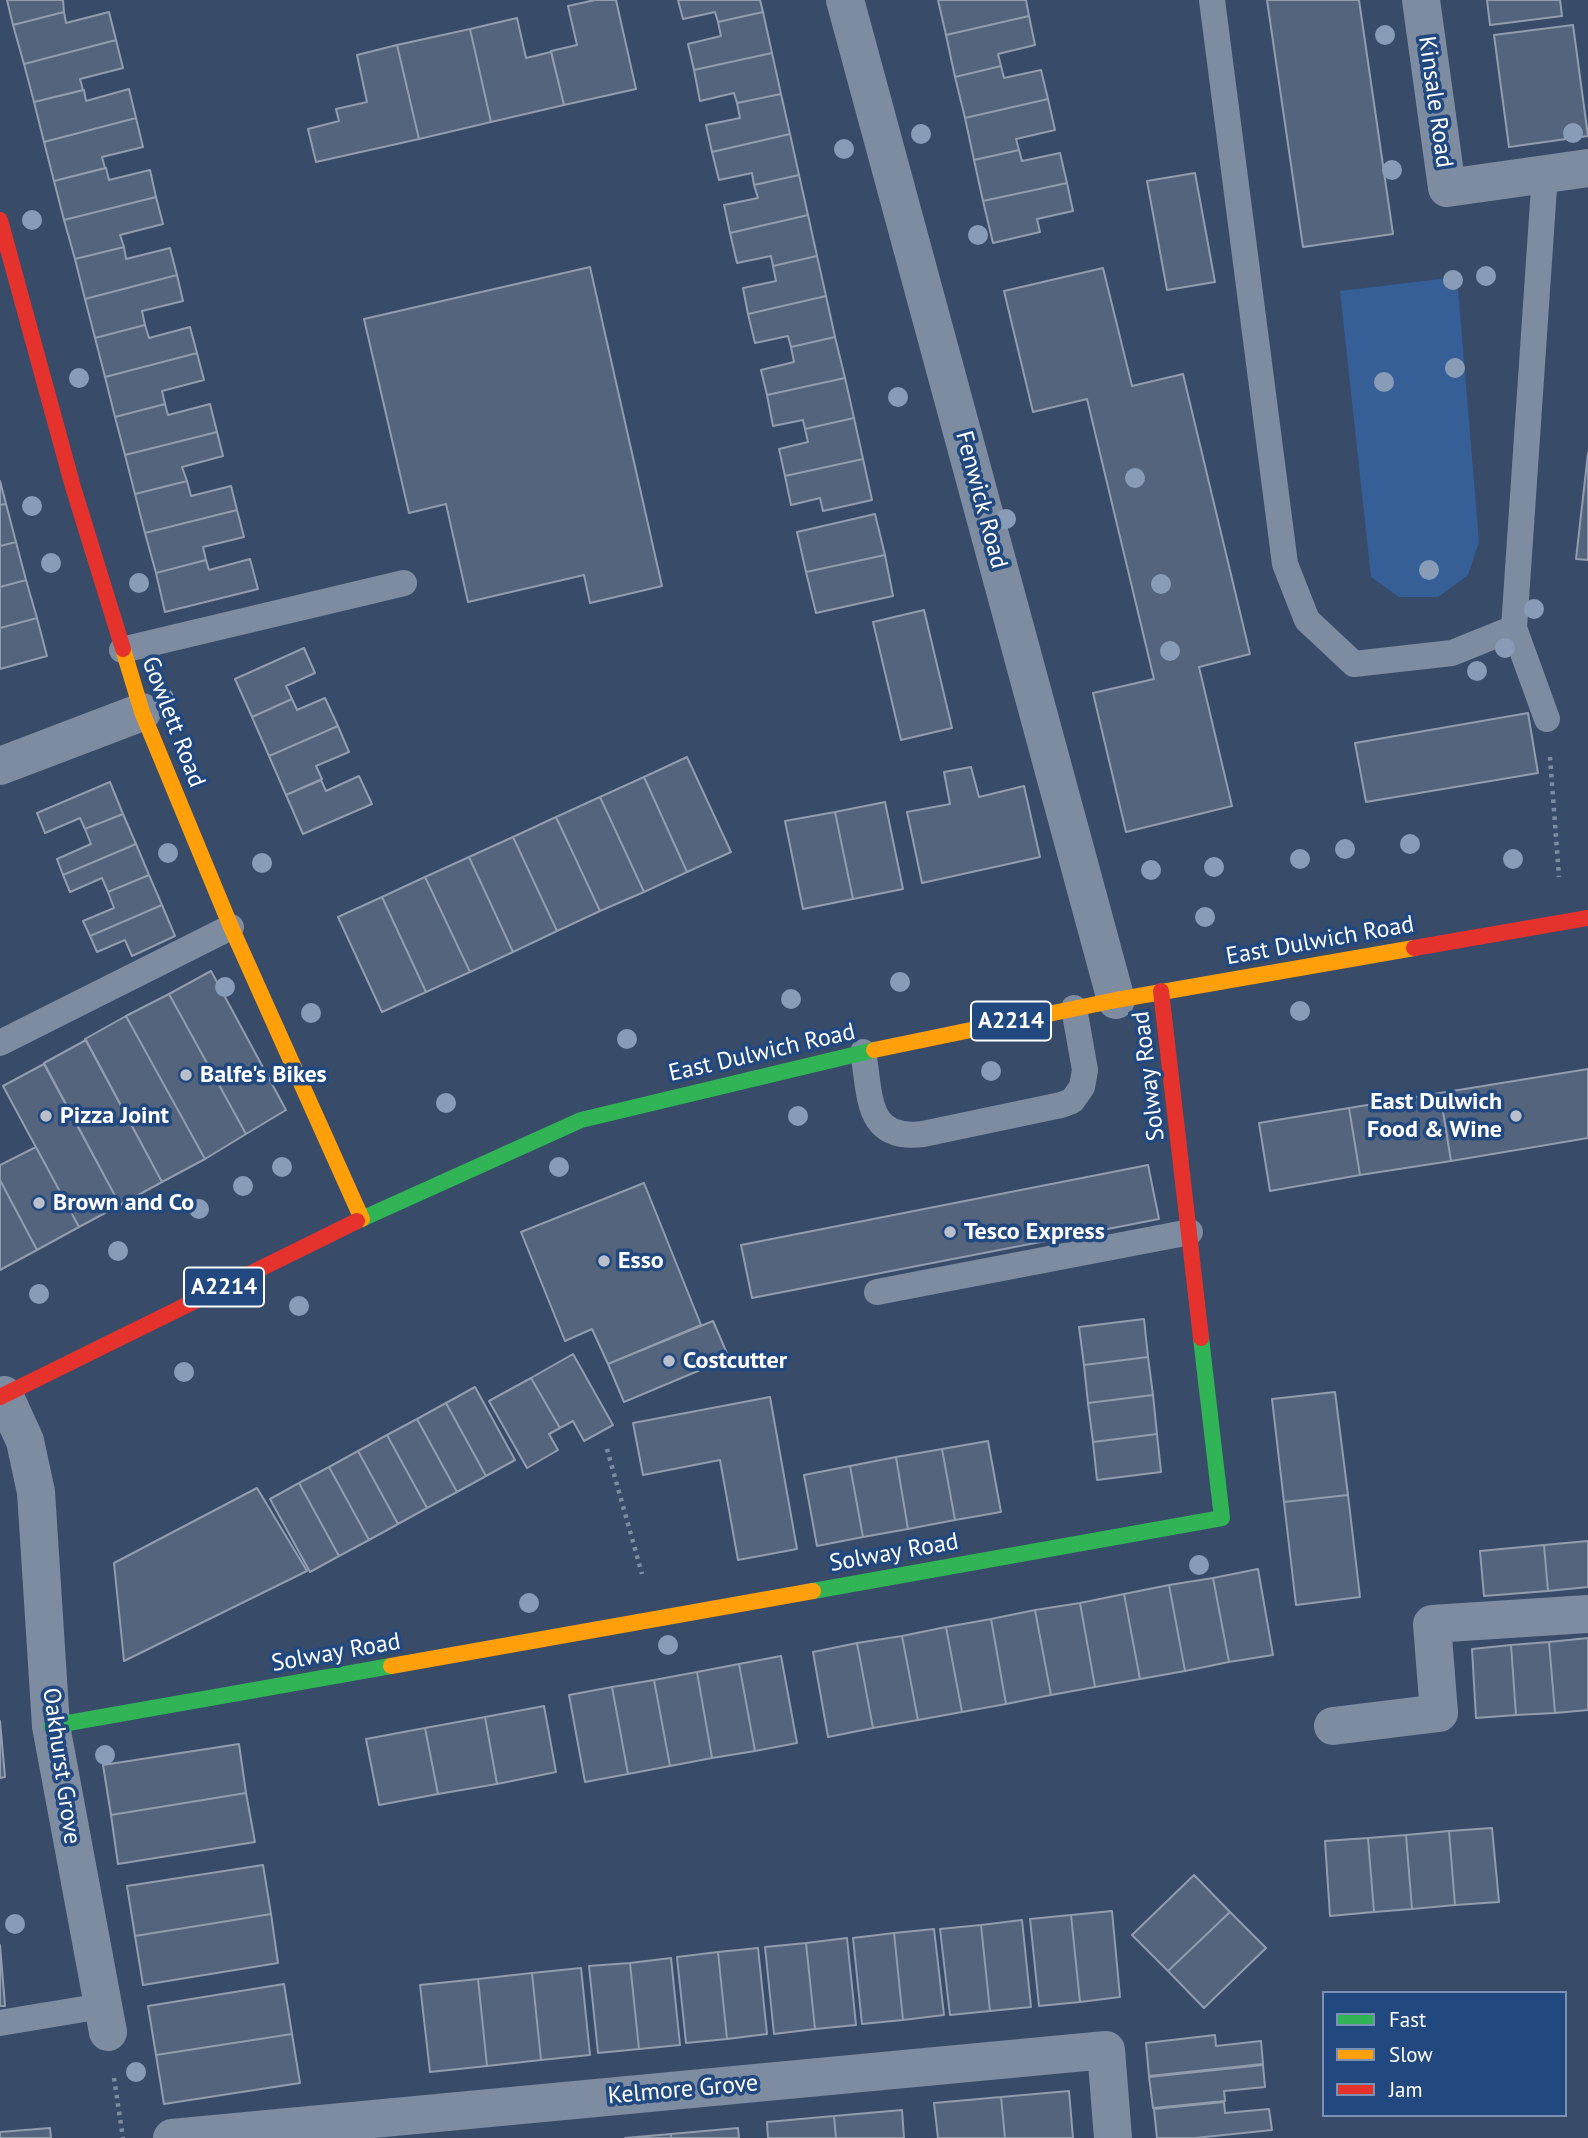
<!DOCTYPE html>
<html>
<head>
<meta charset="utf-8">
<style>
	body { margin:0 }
	#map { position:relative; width:1588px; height:2138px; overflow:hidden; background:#384c6a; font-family:"PT Sans",sans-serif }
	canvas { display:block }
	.legend { position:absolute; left:1322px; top:1991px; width:245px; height:126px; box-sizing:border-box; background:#224880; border:2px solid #7a91b3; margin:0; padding:9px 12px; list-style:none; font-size:21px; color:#fff }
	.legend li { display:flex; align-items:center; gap:14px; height:35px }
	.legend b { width:35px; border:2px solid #7a91b3 }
</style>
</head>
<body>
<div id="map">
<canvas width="1588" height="2138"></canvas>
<ul class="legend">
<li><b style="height:9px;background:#30b455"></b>Fast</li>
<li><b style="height:9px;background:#ff9f0a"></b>Slow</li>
<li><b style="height:9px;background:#e5322d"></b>Jam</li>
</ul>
</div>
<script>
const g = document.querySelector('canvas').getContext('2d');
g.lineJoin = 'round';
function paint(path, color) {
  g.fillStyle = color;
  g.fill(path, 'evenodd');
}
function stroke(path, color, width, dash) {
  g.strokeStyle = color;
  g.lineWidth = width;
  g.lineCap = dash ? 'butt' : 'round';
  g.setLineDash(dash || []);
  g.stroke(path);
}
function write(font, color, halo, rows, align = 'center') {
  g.font = font + ' "PT Sans",sans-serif';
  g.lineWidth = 7;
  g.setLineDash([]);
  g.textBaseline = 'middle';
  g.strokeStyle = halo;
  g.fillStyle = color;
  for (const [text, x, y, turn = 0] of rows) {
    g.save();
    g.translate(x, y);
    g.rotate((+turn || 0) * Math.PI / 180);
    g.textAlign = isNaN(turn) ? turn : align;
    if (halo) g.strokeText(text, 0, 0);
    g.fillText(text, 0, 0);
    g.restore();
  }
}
const green = new Path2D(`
	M1457 277 1479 542 1468 575 1438 597H1399L1371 577 1340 291Z`);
const building = new Path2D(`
	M7 0H63L64 12 13 25Z
	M595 0H616L636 89 564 105 551 51 577 45 568 6Z
	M678 0H760L763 12 718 22 715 12 683 19Z
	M938 0H1026L1029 16 946 35Z
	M1267 0H1359L1393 234 1303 247Z
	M1487 0H1560L1562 16 1490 25Z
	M64 12 66 23 109 12 116 40 24 64 13 25Z
	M763 12 772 53 694 70 688 44 721 36 718 22Z
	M1029 16 1035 45 998 54 1001 66 955 77 946 35Z
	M517 18 526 58 551 52 564 105 491 122 470 29Z
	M1573 25 1588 136 1509 147 1494 35Z
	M470 29 491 122 419 139 397 45Z
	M116 40 123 68 80 79 83 90 34 102 24 64Z
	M397 45 419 139 316 162 308 129 339 121 336 109 367 102 357 55Z
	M772 53 781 94 737 103 734 93 700 101 694 70Z
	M1001 66 1004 78 1041 70 1048 99 965 118 955 77Z
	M129 89 136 118 44 142 34 102 84 90 86 101Z
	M781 94 790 134 712 152 706 125 740 118 737 103Z
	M1048 99 1055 130 1016 139 1019 150 974 160 965 118Z
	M136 118 143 147 102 157 105 168 54 181 44 142Z
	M790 134 799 175 754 185 752 173 719 180 712 152Z
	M1019 150 1022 161 1060 153 1067 183 983 201 974 160Z
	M106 168 109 180 150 170 156 197 64 220 54 181Z
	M1195 173 1215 282 1167 290 1147 181Z
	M799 175 808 215 730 233 724 205 758 198 754 185Z
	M1067 183 1073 211 1037 219 1040 232 993 243 983 201Z
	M156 197 163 224 120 235 124 247 75 259 64 220Z
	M808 215 817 256 773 266 771 256 737 263 730 233Z
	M124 247 126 259 170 248 177 275 85 299 75 259Z
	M817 256 826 296 748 314 743 288 776 281 773 266Z
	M590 267 662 586 590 603 584 575 468 602 446 504 409 513 364 319Z
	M1103 268 1132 386 1183 374 1250 654 1199 667 1232 806 1126 832 1093 693 1154 679 1087 399 1033 412 1004 291Z
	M177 275 183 301 142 311 145 325 95 338 85 299Z
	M826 296 835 337 791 347 788 336 755 343 748 314Z
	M145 325 149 338 190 327 197 353 105 377 95 338Z
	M835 337 845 378 767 395 761 370 794 362 791 347Z
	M197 353 204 380 162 391 165 404 115 417 105 377Z
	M845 378 854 418 805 429 803 420 773 426 767 395Z
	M165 404 168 415 210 404 217 432 125 455 115 417Z
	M854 418 863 459 785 476 779 449 808 442 805 429Z
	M217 432 223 456 182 467 187 481 135 494 125 455Z
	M1588 453V560L1576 559Z
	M863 459 872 500 823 511 820 498 791 505 785 476Z
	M0 481 6 504 0 505Z
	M187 481 191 496 231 486 237 510 145 533 135 494Z
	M6 504 16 542 0 546V505Z
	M237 510 244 537 203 547 206 560 156 573 145 533Z
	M875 514 885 555 806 572 797 532Z
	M16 542 26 580 0 587V546Z
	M885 555 893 596 816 613 806 572Z
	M250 559 258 589 165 612 156 573 206 560 209 570Z
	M26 580 37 618 0 628V587Z
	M924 610 952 728 901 740 873 622Z
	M37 618 47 656 0 669V628Z
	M304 648 315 673 286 686 292 699 252 717 235 679Z
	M325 698 338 726 269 756 252 717 292 699 297 710Z
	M1528 713 1538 773 1366 802 1355 743Z
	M338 726 349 752 316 766 322 779 286 795 269 756Z
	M687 757 731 852 687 872 644 777Z
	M971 767 979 797 1024 786 1040 857 922 883 907 812 950 804 944 772Z
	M359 776 372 804 303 834 286 795 321 780 326 791Z
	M644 777 687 872 644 892 600 797Z
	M110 782 123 814 85 829 80 818 45 833 37 813Z
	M600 797 644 892 600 911 556 817Z
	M885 802 903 889 853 899 835 812Z
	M835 812 853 899 803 909 785 821Z
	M123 814 136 844 63 875 57 859 91 844 85 829Z
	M556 817 600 911 557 931 513 837Z
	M513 837 557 931 513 952 469 857Z
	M136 844 149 875 108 892 102 878 70 892 63 875Z
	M469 857 513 952 470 972 425 877Z
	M149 875 162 905 90 936 83 921 114 908 108 892Z
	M425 877 470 972 426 992 382 897Z
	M382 897 426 992 382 1012 338 917Z
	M162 905 175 936 132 956 125 940 97 952 90 936Z
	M211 971 286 1110 246 1134 169 994Z
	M169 994 246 1134 205 1159 126 1016Z
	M126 1016 205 1159 162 1182 85 1039Z
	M86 1040 162 1182 120 1205 44 1063Z
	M44 1064 120 1205 79 1227 3 1086Z
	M1588 1069V1138L1451 1161 1440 1093Z
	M1440 1093 1451 1161 1360 1175 1349 1108Z
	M1349 1108 1360 1175 1270 1191 1259 1123Z
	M36 1147 79 1227 37 1250 0 1180V1165Z
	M1148 1165 1159 1219 752 1298 741 1245Z
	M0 1180 37 1250 0 1270Z
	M644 1183 701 1325 608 1364 592 1329 565 1341 521 1232Z
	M1144 1319 1148 1357 1084 1365 1079 1327Z
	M713 1321 729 1358 624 1402 608 1364Z
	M573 1354 613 1425 584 1441 573 1421 560 1428 531 1378Z
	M1148 1357 1153 1395 1088 1403 1084 1365Z
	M531 1378 560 1428 549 1434 558 1450 527 1468 489 1401Z
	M475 1387 515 1460 486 1476 446 1403Z
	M1335 1392 1348 1495 1284 1502 1272 1399Z
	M1153 1395 1157 1434 1093 1442 1088 1403Z
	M770 1397 797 1549 738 1560 720 1460 643 1475 633 1423Z
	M446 1403 486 1476 457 1492 417 1419Z
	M417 1419 457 1492 427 1508 387 1435Z
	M1157 1434 1161 1472 1097 1480 1093 1442Z
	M387 1435 427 1508 398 1524 358 1451Z
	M988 1441 1001 1512 955 1520 942 1449Z
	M942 1449 955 1520 908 1529 896 1457Z
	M358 1451 398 1524 369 1540 329 1467Z
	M896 1457 908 1529 863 1537 850 1466Z
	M850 1466 863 1537 817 1546 804 1475Z
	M329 1467 369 1540 339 1556 299 1483Z
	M299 1483 339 1556 310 1572 270 1499Z
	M257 1488 307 1571 124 1661 114 1563Z
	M1348 1495 1360 1597 1296 1605 1284 1502Z
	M1588 1541V1587L1548 1591 1544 1545Z
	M1544 1545 1548 1591 1484 1596 1480 1551Z
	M1258 1569 1273 1655 1229 1662 1213 1578Z
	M1213 1578 1229 1662 1185 1671 1169 1585Z
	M1169 1585 1185 1671 1140 1679 1124 1594Z
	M1124 1594 1140 1679 1095 1687 1080 1603Z
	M1080 1603 1095 1687 1051 1695 1035 1610Z
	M1035 1610 1051 1695 1006 1704 991 1619Z
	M991 1619 1006 1704 962 1712 946 1627Z
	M946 1627 962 1712 918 1720 902 1636Z
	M902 1636 918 1720 873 1728 857 1643Z
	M1588 1638V1710L1555 1713 1549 1642Z
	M1549 1642 1555 1713 1516 1715 1511 1645Z
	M857 1643 873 1728 828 1737 813 1652Z
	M1511 1645 1516 1715 1476 1718 1472 1649Z
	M781 1656 797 1743 755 1751 739 1664Z
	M739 1664 755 1751 712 1758 697 1672Z
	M697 1672 712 1758 670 1766 654 1680Z
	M654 1680 670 1766 628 1774 612 1687Z
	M612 1687 628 1774 585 1782 569 1695Z
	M544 1706 556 1772 497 1784 485 1717Z
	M485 1717 497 1784 438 1794 425 1728Z
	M0 1721 5 1777 0 1778Z
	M425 1728 438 1794 379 1805 366 1739Z
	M239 1744 246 1793 111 1815 103 1765Z
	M246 1793 255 1842 118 1864 111 1815Z
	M1492 1828 1499 1902 1455 1905 1449 1831Z
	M1449 1831 1455 1905 1412 1909 1406 1835Z
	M1406 1835 1412 1909 1374 1912 1368 1838Z
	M1368 1838 1374 1912 1330 1916 1325 1841Z
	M263 1865 271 1914 135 1936 127 1886Z
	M1194 1875 1230 1912 1168 1971 1132 1935Z
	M1112 1911 1120 1997 1080 2002 1071 1915Z
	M1230 1912 1266 1948 1204 2008 1168 1971Z
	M271 1914 278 1963 143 1985 135 1936Z
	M1071 1915 1080 2002 1039 2006 1030 1919Z
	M1022 1920 1031 2007 990 2011 981 1925Z
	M981 1925 990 2011 950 2015 940 1929Z
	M934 1929 944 2015 903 2020 894 1933Z
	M894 1933 903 2020 862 2024 853 1938Z
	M847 1938 856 2025 815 2029 806 1943Z
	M806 1943 815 2029 774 2034 765 1947Z
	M0 1945 5 2006H0Z
	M758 1948 767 2034 727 2039 718 1952Z
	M718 1952 727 2039 686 2043 677 1957Z
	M671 1958 680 2045 639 2049 630 1963Z
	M630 1963 639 2049 598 2053 589 1966Z
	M581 1968 590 2055 541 2060 532 1973Z
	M532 1973 541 2060 487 2066 478 1979Z
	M478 1979 487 2066 430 2072 420 1985Z
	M284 1984 292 2034 156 2055 148 2006Z
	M292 2034 300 2083 164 2104 156 2055Z
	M1215 2035 1216 2046 1261 2041 1263 2064 1149 2076 1146 2043Z
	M1263 2065 1265 2087 1224 2091 1225 2101 1153 2108 1149 2077Z
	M1069 2091 1073 2138H1005L1001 2097Z
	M1001 2097 1005 2138H938L934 2103Z
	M1224 2102 1225 2113 1269 2109 1272 2130 1195 2138H1157L1154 2109Z
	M902 2110 904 2138H836L834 2116Z
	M834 2116 836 2138H768L767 2122Z
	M50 2128 51 2138H0V2132Z
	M738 2128 739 2138H671V2134Z
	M671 2134V2138H625Z`);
const path = new Path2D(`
	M1550 757 1559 877
	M607 1449 642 1574
	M114 2078 123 2138`);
const lane = new Path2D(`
	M1212 0 1285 564 1307 620 1354 664 1452 653 1514 628 1545 173
	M1514 628 1547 719
	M122 650 404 583
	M0 1043 231 927
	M863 1052C871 1096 865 1141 923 1134L1061 1105 1072 1101 1082 1087 1085 1070 1074 1008
	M877 1292 1190 1232
	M0 2023 102 2006`);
const street = new Path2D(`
	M845 0 1116 1000
	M1421 0 1447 188 1588 168
	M0 766 142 712
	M4 1395 25 1441 36 1492 51 1726 108 2032
	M1333 1726 1439 1713 1432 1624 1588 1614
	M172 2138 1106 2050 1113 2138`);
const fast = new Path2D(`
	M357 1221 581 1120 874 1050
	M813 1591 1222 1518 1201 1338
	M51 1726 391 1666`);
const slow = new Path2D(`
	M123 649 142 712 231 927 362 1219
	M874 1050 1116 1000 1414 948
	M391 1666 813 1591`);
const jam = new Path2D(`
	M0 220 73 487 123 649
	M1414 948 1588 918
	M1161 991 1201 1338
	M0 1397 357 1221`);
const trees = [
	[1385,35],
	[1573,133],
	[921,134],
	[844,149],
	[1392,170],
	[32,220],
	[978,235],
	[1486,276],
	[1453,280],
	[1455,368],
	[79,378],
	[1384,382],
	[898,397],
	[1135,478],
	[32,506],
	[1006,519],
	[51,563],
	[1429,570],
	[139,583],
	[1161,584],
	[1534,609],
	[1505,648],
	[1170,651],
	[1477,671],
	[164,698],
	[1410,844],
	[1345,849],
	[168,853],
	[1300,859],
	[1513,859],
	[262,863],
	[1214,867],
	[1151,870],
	[1205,917],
	[900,982],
	[225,987],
	[791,999],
	[1300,1011],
	[311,1013],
	[627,1039],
	[991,1071],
	[446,1103],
	[798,1116],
	[282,1167],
	[559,1167],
	[243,1186],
	[199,1209],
	[118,1251],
	[39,1294],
	[299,1306],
	[184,1372],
	[1199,1565],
	[529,1603],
	[668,1645],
	[105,1755],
	[15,1924],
	[136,2072]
];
const markers = [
	[186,1075,7,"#b9c0cb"],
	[46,1116,7,"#b9c0cb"],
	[1516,1116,7,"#b9c0cb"],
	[39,1203,7,"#b9c0cb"],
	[950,1232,7,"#b9c0cb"],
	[604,1261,7,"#b9c0cb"],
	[669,1361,7,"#b9c0cb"]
];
const shields = [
	[1011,1021,80],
	[224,1287,80]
];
const shieldNames = [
	["A2214",1011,1021],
	["A2214",224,1287]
];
const streetNames = [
	["Kinsale Road",1435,102,82],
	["Fenwick Road",981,500,75],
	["Gowlett Road",173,722,69],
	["East Dulwich Road",1320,941,-10],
	["East Dulwich Road",762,1053,-13],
	["Solway Road",1149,1076,-97],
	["Solway Road",894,1553,-10],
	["Solway Road",336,1653,-10],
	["Oakhurst Grove",61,1766,82],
	["Kelmore Grove",683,2090,-5]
];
const poiNames = [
	["Balfe's Bikes",200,1075],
	["East Dulwich",1502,1102,"right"],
	["Food & Wine",1502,1130,"right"],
	["Pizza Joint",60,1116],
	["Brown and Co",53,1203],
	["Tesco Express",964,1232],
	["Esso",618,1261],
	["Costcutter",683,1361]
];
paint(green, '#365e97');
paint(building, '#53647c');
stroke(building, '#919daf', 2);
stroke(path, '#7d8ca0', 4.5, [3.5, 5]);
stroke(lane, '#7d8ca0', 26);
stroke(street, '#7d8ca0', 38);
stroke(fast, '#30b455', 16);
stroke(slow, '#ff9f0a', 16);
stroke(jam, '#e5322d', 16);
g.fillStyle = '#899cb7';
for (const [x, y] of trees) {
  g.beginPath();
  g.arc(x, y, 10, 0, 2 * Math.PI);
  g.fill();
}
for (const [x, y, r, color] of markers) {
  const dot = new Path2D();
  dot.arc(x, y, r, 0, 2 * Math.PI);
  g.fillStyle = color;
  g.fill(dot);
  stroke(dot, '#224880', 2.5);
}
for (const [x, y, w] of shields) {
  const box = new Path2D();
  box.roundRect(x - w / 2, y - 19.5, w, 39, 5);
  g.fillStyle = '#224880';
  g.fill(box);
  stroke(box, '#fff', 2);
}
write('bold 23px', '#fff', null, shieldNames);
write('24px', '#fff', '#224880', streetNames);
write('bold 24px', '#fff', '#224880', poiNames, 'left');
</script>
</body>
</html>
